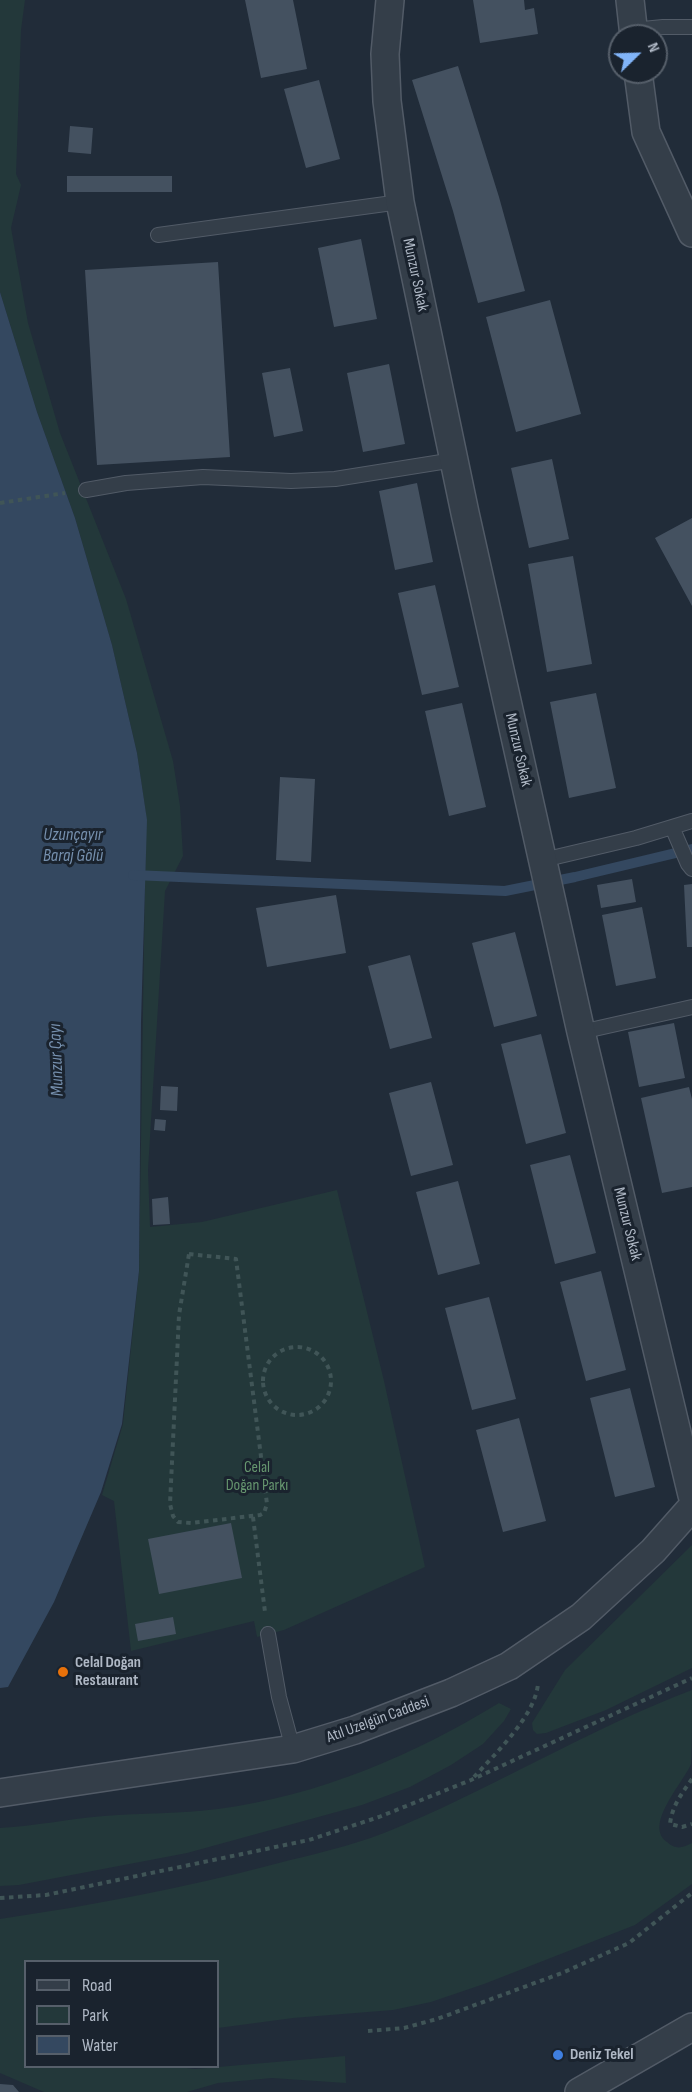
<!DOCTYPE html>
<html>
<head>
<meta charset="utf-8">
<style>
	body { margin:0 }
	#map { position:relative; width:692px; height:2092px; overflow:hidden; background:#212c39; font-family:"Sofia Sans Condensed",sans-serif }
	canvas { display:block }
	.legend { position:absolute; left:24px; top:1960px; width:195px; height:108px; box-sizing:border-box; background:#1a232e; border:2px solid #565f6a; margin:0; padding:8px 10px; list-style:none; font-size:18px; color:#afb8c5 }
	.legend li { display:flex; align-items:center; gap:12px; height:30px }
	.legend b { width:30px; border:2px solid #565f6a }
	.north { position:absolute; left:608px; top:24px; width:60px; height:60px; box-sizing:border-box; background:#1a232e; border:2px solid #565f6a; border-radius:50%; rotate:67deg; font-size:16px; font-weight:700; line-height:24px; text-align:center; color:#afb8c5 }
	.north::after { content:''; display:block; margin:auto; width:21px; height:27px; background:#81b4f8; clip-path:polygon(50% 0,100% 100%,50% 72%,0 100%) }
</style>
</head>
<body>
<div id="map">
<canvas width="692" height="2092"></canvas>
<ul class="legend">
<li><b style="height:8px;background:#343e49"></b>Road</li>
<li><b style="height:16px;background:#23383a"></b>Park</li>
<li><b style="height:16px;background:#344860"></b>Water</li>
</ul>
<div class="north">N</div>
</div>
<script>
const g = document.querySelector('canvas').getContext('2d');
g.lineJoin = 'round';
function paint(path, color) {
  g.fillStyle = color;
  g.fill(path, 'evenodd');
}
function stroke(path, color, width, dash) {
  g.strokeStyle = color;
  g.lineWidth = width;
  g.lineCap = dash ? 'butt' : 'round';
  g.setLineDash(dash || []);
  g.stroke(path);
}
function write(font, color, halo, rows, align = 'center') {
  g.font = font + ' "Sofia Sans Condensed",sans-serif';
  g.lineWidth = 6;
  g.setLineDash([]);
  g.textBaseline = 'middle';
  g.strokeStyle = halo;
  g.fillStyle = color;
  for (const [text, x, y, turn = 0] of rows) {
    g.save();
    g.translate(x, y);
    g.rotate((+turn || 0) * Math.PI / 180);
    g.textAlign = isNaN(turn) ? turn : align;
    if (halo) g.strokeText(text, 0, 0);
    g.fillText(text, 0, 0);
    g.restore();
  }
}
const green = new Path2D(`
	M0 0H25L21 30 16 174 21 185 11 228 28 323 60 433 126 599 173 761 180 806 183 856 165 891 148 1170 150 1227 202 1222 337 1190 384 1381 425 1567 284 1630 257 1637 254 1621 131 1651 114 1501 102 1495 123 1424 139 1272 146 814 137 753 112 645 75 518 37 412 0 292Z
	M692 1545V1668L606 1710 546 1733 537 1734 533 1730 532 1723 565 1670Z
	M692 1690C692 1704 692 1755 691 1764 684 1782 643 1825 667 1842 676 1850 682 1848 692 1843V1884L635 1925 484 1984 431 2002 393 2010 293 2018 218 2028V1962H26V2066H170L195 2069 345 2056 346 2083 272 2078 218 2083 187 2092H44L0 2073V1919C94 1905 184 1888 275 1864 310 1855 351 1846 384 1833 489 1791 586 1730 692 1690Z
	M499 1703 511 1709 504 1721 483 1744 451 1765 410 1787 362 1805 187 1853 19 1885 0 1886V1828C35 1826 69 1819 104 1816 142 1813 181 1814 218 1809 318 1796 414 1755 499 1703Z`);
const water = new Path2D(`
	M0 292 37 412 75 518 112 645 137 753 147 820 141 1022 139 1271 122 1424 101 1492 54 1602 8 1687 0 1688Z`);
const stream = new Path2D(`
	M133 875 505 891 575 877 692 849`);
const building = new Path2D(`
	M245 0H293L307 69 261 78Z
	M473 0H524L525 10 534 8 538 34 480 43Z
	M458 66 499 197 525 291 478 303 453 211 412 80Z
	M319 80 340 159 306 168 284 89Z
	M70 126 93 128 91 154 68 152Z
	M67 176H172V192H67Z
	M361 239 377 319 334 327 318 248Z
	M218 262 230 457 97 465 85 270Z
	M550 300 581 414 516 432 486 317Z
	M389 364 405 444 363 452 347 373Z
	M290 368 303 431 274 437 262 373Z
	M552 459 569 539 529 548 511 468Z
	M417 483 433 562 395 570 379 491Z
	M692 518V606L655 538Z
	M573 556 592 664 547 672 528 564Z
	M435 585 459 687 422 695 398 593Z
	M596 693 616 788 569 798 550 702Z
	M462 703 486 807 449 816 425 711Z
	M280 777 315 779 311 862 276 860Z
	M632 879 636 902 601 908 597 885Z
	M692 884V947H687L684 885Z
	M336 895 346 953 267 967 256 908Z
	M642 907 656 978 616 986 602 915Z
	M515 932 537 1016 494 1027 472 943Z
	M410 955 432 1038 390 1049 368 966Z
	M674 1023 685 1078 639 1087 628 1032Z
	M541 1034 566 1133 526 1144 501 1044Z
	M431 1082 453 1165 411 1176 389 1093Z
	M161 1086 178 1087 177 1111 160 1110Z
	M689 1087 692 1099V1187L662 1193 641 1098Z
	M155 1119 166 1120 165 1131 154 1130Z
	M570 1155 596 1253 555 1264 530 1165Z
	M458 1181 480 1264 438 1275 416 1192Z
	M168 1197 170 1224 153 1225 152 1199Z
	M601 1271 626 1370 586 1381 560 1282Z
	M489 1297 516 1399 472 1410 445 1308Z
	M630 1388 655 1487 615 1497 590 1398Z
	M519 1418 546 1521 503 1532 476 1430Z
	M231 1523 242 1578 159 1594 148 1539Z
	M173 1617 176 1634 138 1641 135 1624Z
	M0 2084 13 2085 19 2092H0Z`);
const path = new Path2D(`
	M0 503 65 493
	M189 1254 236 1259 267 1504 264 1513 260 1515 191 1523 178 1522 173 1516 170 1504 179 1315Z
	M263 1381a34 34 0 1 1 68 0a34 34 0 1 1-68 0Z
	M253 1517 265 1612
	M474 1777C495 1754 535 1716 538 1684
	M692 1779C682 1793 672 1806 670 1824L682 1827 692 1824
	M0 1898 46 1895 309 1840 379 1817 471 1780 692 1678
	M368 2031 404 2028 437 2019 562 1973 629 1943 692 1893`);
const service = new Path2D(`
	M633 30 663 27H692
	M158 235 400 202
	M86 490 126 483 203 477 291 481 335 479 454 460
	M672 827 688 864 692 869
	M543 860 636 838 692 821
	M581 1032 692 1007
	M268 1634 279 1697 293 1749`);
const minor = new Path2D(`
	M390 0 385 54 387 101 400 202 465 513 581 1032 692 1495
	M630 0 634 36
	M638 72 646 132 692 233
	M0 1793 293 1749 355 1730 451 1693 509 1666 581 1617 653 1551 692 1507
	M579 2092 692 2027`);
const markers = [
	[63,1672,6,"#e8710a"],
	[558,2055,6,"#3f7fe0"]
];
const streetNames = [
	["Munzur Sokak",415,275,78],
	["Munzur Sokak",518,750,77],
	["Munzur Sokak",627,1224,76],
	["Atıl Uzelgün Caddesi",378,1720,-20]
];
const parkNames = [
	["Celal",257,1468],
	["Doğan Parkı",257,1486]
];
const poiNames = [
	["Celal Doğan",75,1663],
	["Restaurant",75,1681],
	["Deniz Tekel",570,2055]
];
const waterNames = [
	["Uzunçayır",73,835],
	["Baraj Gölü",73,856],
	["Munzur Çayı",57,1060,-92]
];
paint(green, '#23383a');
paint(water, '#344860');
stroke(stream, '#344860', 10);
paint(building, '#445160');
stroke(service, '#525b67', 16);
stroke(minor, '#525b67', 30);
stroke(path, '#405557', 4, [4.5, 4.5]);
stroke(service, '#343e49', 14);
stroke(minor, '#343e49', 27);
for (const [x, y, r, color] of markers) {
  const dot = new Path2D();
  dot.arc(x, y, r, 0, 2 * Math.PI);
  g.fillStyle = color;
  g.fill(dot);
  stroke(dot, '#1a232e', 2);
}
write('16px', '#afb8c5', '#1a232e', streetNames);
write('16px', '#66966f', '#1a232e', parkNames);
write('bold 16px', '#afb8c5', '#1a232e', poiNames, 'left');
write('italic 18px', '#7690ae', '#1a232e', waterNames);
</script>
</body>
</html>
